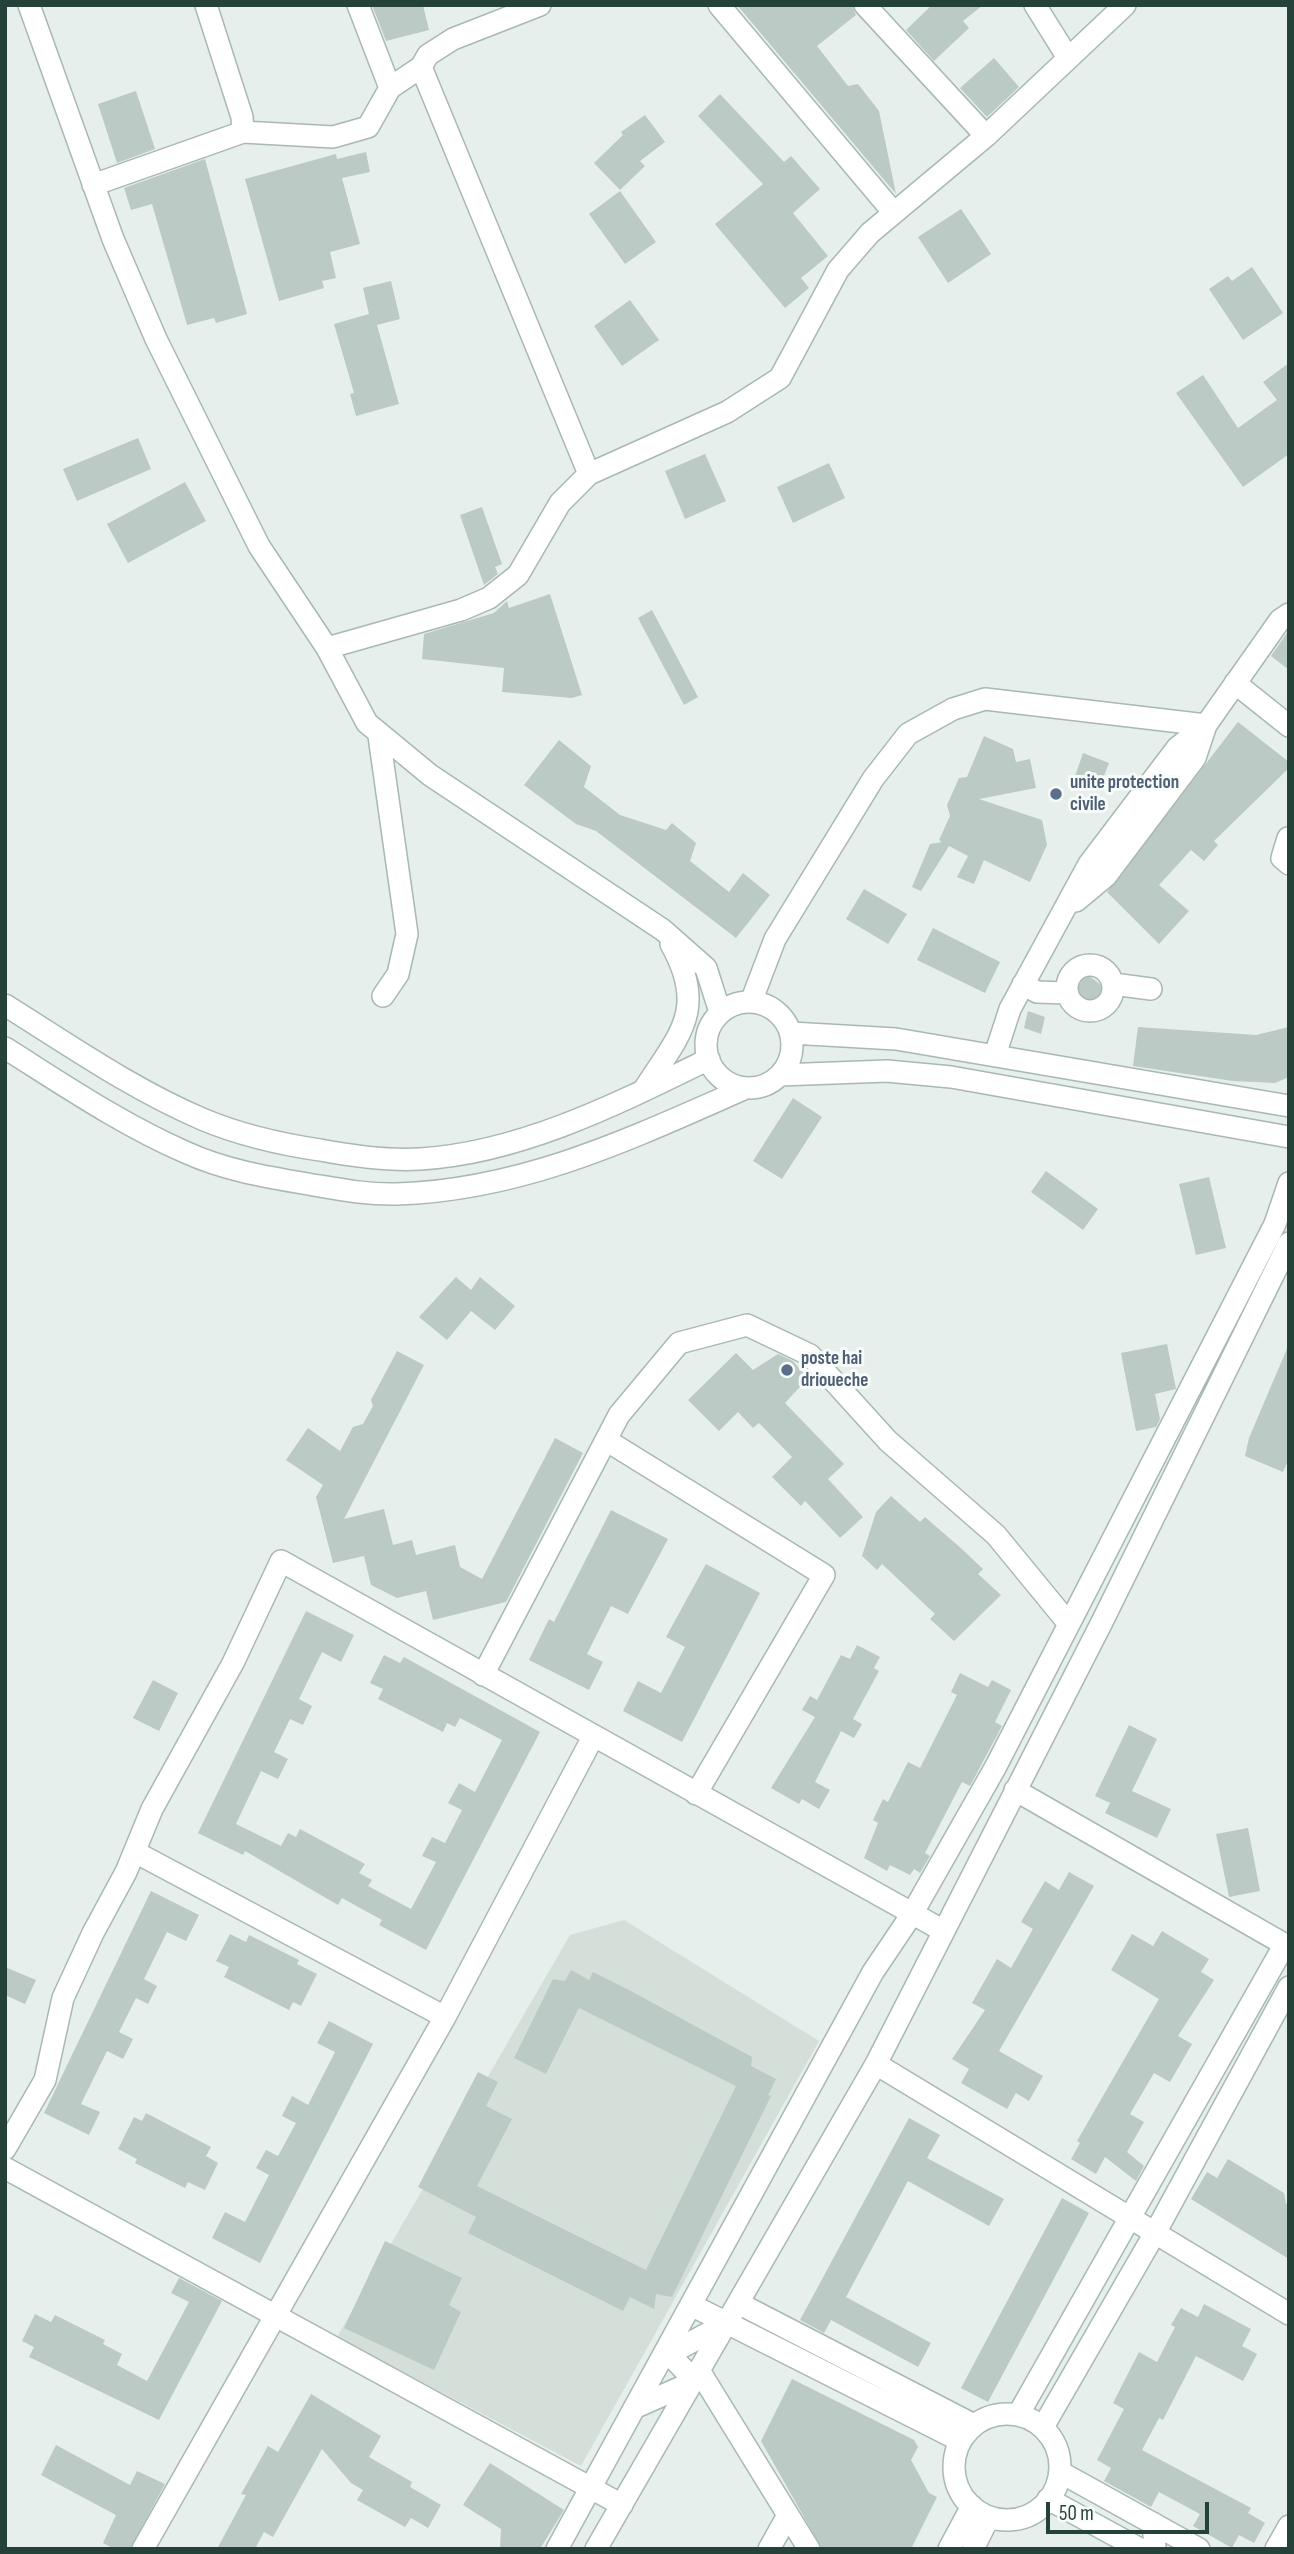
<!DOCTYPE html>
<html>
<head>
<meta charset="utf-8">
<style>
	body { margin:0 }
	#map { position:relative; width:1294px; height:2554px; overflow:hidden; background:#e6efeb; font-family:"Sofia Sans Condensed",sans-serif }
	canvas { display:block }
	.frame { position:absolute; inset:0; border:7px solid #24423a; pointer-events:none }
	.scale { position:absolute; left:1046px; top:2502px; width:163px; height:32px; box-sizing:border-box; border:4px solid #24423a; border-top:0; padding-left:9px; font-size:21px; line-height:24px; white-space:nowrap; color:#24423a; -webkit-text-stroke:5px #f7fbf9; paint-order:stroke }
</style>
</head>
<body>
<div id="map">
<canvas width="1294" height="2554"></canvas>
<div class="frame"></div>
<div class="scale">50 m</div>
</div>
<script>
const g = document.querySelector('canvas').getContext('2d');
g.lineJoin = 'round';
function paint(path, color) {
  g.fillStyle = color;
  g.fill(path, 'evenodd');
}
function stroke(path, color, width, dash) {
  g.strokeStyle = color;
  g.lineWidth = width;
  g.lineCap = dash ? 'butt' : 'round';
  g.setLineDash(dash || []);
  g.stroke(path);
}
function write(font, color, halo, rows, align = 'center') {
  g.font = font + ' "Sofia Sans Condensed",sans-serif';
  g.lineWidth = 6;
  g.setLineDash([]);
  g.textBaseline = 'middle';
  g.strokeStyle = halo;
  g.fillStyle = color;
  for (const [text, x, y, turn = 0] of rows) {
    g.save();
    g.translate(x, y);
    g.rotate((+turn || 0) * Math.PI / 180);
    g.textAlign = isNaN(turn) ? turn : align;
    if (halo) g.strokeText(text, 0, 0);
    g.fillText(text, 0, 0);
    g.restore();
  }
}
const built = new Path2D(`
	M624 1920 819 2041 581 2466 337 2337 570 1935Z`);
const building = new Path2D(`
	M372 5H423L429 30 386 41Z
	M737 5H852L856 15 817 46 848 86 858 84 879 111 896 194Z
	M932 5H983L963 21 969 28 934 61 906 30Z
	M994 58 1019 87 987 117 960 88Z
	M136 91 155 149 117 163 98 104Z
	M720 94 784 162 791 156 820 189 793 213 828 256 801 278 809 288 785 308 715 224 763 184 698 116Z
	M645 115 665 142 640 161 645 166 620 190 594 163 623 135 621 132Z
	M366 152 370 172 342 178 360 244 330 252 336 278 322 281 324 288 279 301 245 179 336 154 337 159Z
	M205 159 247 314 216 323 214 318 187 325 152 204 131 210 124 188Z
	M620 191 656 242 625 264 589 214Z
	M961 209 991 254 948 283 918 237Z
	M1252 267 1283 313 1243 340 1209 289 1228 276 1232 281Z
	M391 281 400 319 377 325 399 404 356 416 350 394 354 393 334 324 369 314 363 288Z
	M630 300 659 340 622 366 594 326Z
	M1289 363V454L1243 487 1176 393 1203 375 1238 428 1277 400 1263 382Z
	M138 438 151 469 77 501 63 469Z
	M705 454 726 501 685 519 665 471Z
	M829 463 845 498 793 523 777 487Z
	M185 482 206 521 128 563 107 524Z
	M482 507 502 564 495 567 498 574 484 585 460 515Z
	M550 594 582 695 572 698 502 692 504 668 422 659 424 634 494 613 507 601 509 608Z
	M652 610 698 697 684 705 638 618Z
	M1289 630V670L1271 656Z
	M1238 722 1289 762V768L1214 841 1218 845 1204 861 1191 850 1159 885 1189 911 1159 944 1107 892Z
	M984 736 1013 749 1016 762 1030 759 1036 788 979 799 1042 820 1047 845 1030 882 984 860 974 884 957 877 968 856 949 846 921 891 912 887 930 844 942 842 939 840 950 816 947 805 959 778 967 777Z
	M559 740 591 766 584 787 620 815 666 830 672 823 696 843 690 861 729 892 743 873 770 895 736 938 596 831 576 824 524 785Z
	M1083 753 1109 763 1098 791 1073 782Z
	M864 889 907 914 888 944 846 919Z
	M933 928 1000 962 985 993 917 960Z
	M1086 974 1100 984 1102 991 1092 1006 1080 995 1078 986Z
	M1028 1011 1045 1017 1041 1034 1024 1028Z
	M1138 1027 1256 1035 1289 1027V1077L1275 1083 1233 1081 1133 1066Z
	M793 1098 822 1117 782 1179 753 1161Z
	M1046 1171 1098 1209 1083 1230 1031 1192Z
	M1209 1177 1226 1248 1196 1255 1179 1184Z
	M456 1277 471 1290 480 1277 515 1306 495 1330 471 1311 447 1340 419 1317Z
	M1167 1344 1176 1389 1155 1394 1160 1419 1156 1427 1136 1431 1121 1353Z
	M1289 1344V1459L1283 1472 1245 1456 1249 1438Z
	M397 1351 424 1365 344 1519 384 1509 393 1545 412 1540 416 1555 455 1545 460 1567 482 1579 555 1438 583 1453 506 1602 433 1620 426 1591 397 1598 371 1585 364 1556 333 1563 316 1497 323 1485 286 1460 308 1428 340 1451 353 1427 363 1424 373 1406 371 1400Z
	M736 1353 753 1370 778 1354 793 1361 808 1378 785 1403 844 1464 828 1479 863 1517 840 1538 805 1501 801 1506 772 1477 792 1457 759 1423 753 1428 738 1412 719 1431 688 1400Z
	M891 1496 920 1522 925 1517 963 1550 983 1569 978 1574 1001 1595 954 1641 930 1619 935 1614 882 1564 877 1570 862 1556 876 1512Z
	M611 1510 668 1539 628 1614 611 1606 587 1654 603 1662 589 1690 529 1660 549 1619 554 1622Z
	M706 1564 760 1593 682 1742 623 1711 638 1681 661 1693 685 1647 666 1637Z
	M306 1611 354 1635 341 1662 322 1652 299 1699 312 1706 303 1725 290 1719 274 1752 288 1759 278 1779 261 1771 236 1824 281 1846 288 1833 296 1837 300 1829 365 1864 359 1873 372 1880 368 1886 411 1909 436 1862 422 1856 432 1837 445 1843 462 1810 448 1803 459 1783 475 1792 502 1740 460 1718 455 1727 447 1723 443 1732 378 1699 383 1689 370 1683 384 1655 400 1663 404 1657 540 1732 426 1950 379 1925 382 1920 342 1898 338 1905 245 1851 243 1855 198 1833Z
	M857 1645 880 1657 874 1668 879 1671 853 1719 862 1724 854 1738 841 1731 815 1782 830 1790 819 1809 802 1799 799 1804 771 1788 815 1717 802 1710 810 1696 817 1700 841 1655 850 1659Z
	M960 1673 988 1687 992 1680 1011 1690 995 1722 1002 1726 970 1786 962 1782 925 1853 930 1856 920 1873 914 1869 910 1875 890 1865 887 1871 864 1858 878 1823 873 1820 883 1799 888 1802 908 1762 920 1768 957 1695 951 1692Z
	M153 1680 178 1693 159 1731 133 1718Z
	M1129 1725 1157 1739 1132 1791 1171 1809 1157 1838 1105 1813 1110 1803 1095 1796Z
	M1248 1828 1260 1891 1229 1897 1216 1834Z
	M1069 1872 1094 1886 999 2051 1043 2076 1029 2101 1016 2093 1007 2109 961 2083 969 2069 952 2059 985 2010 972 2003 997 1959 1011 1968 1033 1929 1021 1922 1045 1881 1059 1890Z
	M151 1891 199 1915 186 1941 167 1932 144 1979 157 1986 148 2004 136 1998 119 2032 133 2039 123 2059 107 2051 81 2104 100 2112 89 2135 44 2113Z
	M1162 1931 1209 1959 1201 1972 1214 1980 1178 2036 1192 2044 1170 2082 1154 2073 1130 2114 1144 2122 1127 2152 1144 2166 1136 2181 1105 2157 1096 2174 1071 2159 1080 2143 1077 2141 1159 1999 1111 1970 1132 1934 1153 1946Z
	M230 1934 246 1942 249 1935 299 1960 297 1964 317 1974 301 2006 293 2002 289 2010 224 1977 229 1967 216 1961Z
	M5 1967 36 1980 25 2004 5 1995Z
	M571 1970 589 1980 593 1972 629 1990 752 2057 751 2066 776 2079 768 2095 771 2096 672 2297 656 2294 654 2309 630 2297 623 2311 468 2233 476 2217 418 2187 478 2072 498 2082 486 2106 512 2119 477 2186 646 2270 736 2086 579 2008 546 2074 514 2058 553 1979 565 1981Z
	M329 2021 373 2044 260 2263 212 2238 225 2212 245 2222 269 2175 256 2168 266 2150 278 2156 296 2123 282 2116 292 2096 308 2105 335 2052 317 2043Z
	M146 2113 211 2147 206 2156 218 2163 205 2190 188 2182 185 2188 135 2163 137 2159 118 2149 134 2117 142 2121Z
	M909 2118 940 2135 927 2158 1004 2199 989 2226 908 2181 846 2297 931 2343 918 2367 831 2320 824 2333 800 2320Z
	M1228 2159 1284 2193 1286 2204 1289 2203V2259L1191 2199 1207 2172 1217 2178Z
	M1062 2198 1089 2213 988 2402 961 2388Z
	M385 2241 462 2278 449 2305 461 2312 434 2370 344 2328Z
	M179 2278 222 2301 159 2420 29 2357 34 2347 22 2341 35 2314 51 2322 55 2315 105 2340 103 2344 122 2354 117 2365 147 2381 189 2302 171 2293Z
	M1204 2304 1251 2329 1242 2346 1257 2354 1243 2381 1196 2356 1163 2420 1159 2418 1142 2450 1251 2508 1248 2513 1265 2523 1254 2543 1239 2535 1232 2548 1193 2526 1200 2514 1159 2492 1151 2507 1104 2481 1111 2468 1097 2460 1124 2409 1113 2403 1139 2352 1157 2362 1175 2327 1171 2325 1181 2308 1198 2317Z
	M792 2379 914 2440 918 2447 911 2460 929 2493 937 2497 911 2549H822L761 2441Z
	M311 2394 381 2436 369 2457 412 2482 410 2487 441 2505 428 2528 411 2518 405 2527 357 2500 363 2490 351 2483 322 2449 273 2537 264 2532 255 2549H217L246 2495 241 2494 268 2446 278 2452Z
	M56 2445 130 2485 137 2471 165 2484 130 2549H114L103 2543 116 2515 41 2475Z
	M490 2463 564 2510 540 2549H500L501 2529 463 2505Z`);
const minor = new Path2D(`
	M29 5 113 239 156 339 259 546 327 648 367 723 430 775 663 930 706 968 720 1012
	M206 5 242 117 243 132
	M358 5 390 88
	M719 5 894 213
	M865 5 986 136
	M1035 5 1068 58
	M421 67 589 474
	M93 185 243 132 333 137 368 127 390 88 421 67 428 55 453 39 540 5
	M327 648 461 610 489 598 518 575 560 503 589 474 727 412 780 378 838 270 870 233 986 136 1125 5
	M1235 683 1289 726
	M379 736 407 934 398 974 383 996
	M1288 838 1282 858 1289 864
	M1076 901 1106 876 1195 758 1206 725
	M1067 988a23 23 0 1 1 46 0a23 23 0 1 1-46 0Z
	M1023 984 1037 992 1067 993
	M1113 984 1151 989
	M706 1045a43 43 0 1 1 86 0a43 43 0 1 1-86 0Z
	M751 1002 775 939 873 779 908 734 953 709 985 699 1206 725
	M5 1005C69 1045 132 1089 202 1119 240 1135 279 1144 320 1150 352 1156 386 1161 420 1159 521 1153 619 1103 709 1059
	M791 1033 896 1039 1289 1106
	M5 1048C64 1085 121 1124 185 1152 224 1170 266 1177 308 1184 338 1189 367 1195 397 1194 524 1190 632 1138 746 1088
	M995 1055 1010 1009 1089 864 1177 748 1206 725 1280 620 1289 614
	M780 1075 887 1071 951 1077 1289 1137
	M643 1091C679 1035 708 1010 671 944
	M606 1440 824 1575 696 1794
	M483 1675 619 1415 679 1343 747 1325 810 1355 888 1441 996 1535 1069 1624
	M1015 1790 1289 1947
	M135 1852 445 2017
	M876 2064 1289 2314
	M5 2149 45 2080 63 1998 93 1933 126 1872 152 1809 233 1663 281 1561 942 1930
	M5 2168 622 2505
	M738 2303 974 2425
	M727 2323 961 2441
	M700 2372 809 2549
	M634 2408 695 2381 669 2354 727 2323 691 2305
	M954 2467a53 53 0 1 1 106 0a53 53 0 1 1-106 0Z
	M1018 2415 1285 1944
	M1043 2427 1155 2233 1289 1987
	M1060 2472 1199 2549
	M1048 2499 1140 2549
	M1153 2523 1155 2549
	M143 2549 445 2017 593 1737
	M557 2549 873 1972 912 1914 995 1768 1275 1224 1289 1183
	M596 2549 876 2064 1102 1622 1289 1243
	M769 2549 788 2515
	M949 2549 972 2506
	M973 2549 989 2517
	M1276 2549 1289 2526`);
const markers = [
	[1056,794,7,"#5c6f8a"],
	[787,1370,7,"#5c6f8a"]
];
const serviceNames = [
	["unite protection",1070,783],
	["civile",1070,805],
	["poste hai",801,1359],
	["drioueche",801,1381]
];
paint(built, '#d4dfda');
paint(building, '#bbcac4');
stroke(minor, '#a8b8b2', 24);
stroke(minor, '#fff', 21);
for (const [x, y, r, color] of markers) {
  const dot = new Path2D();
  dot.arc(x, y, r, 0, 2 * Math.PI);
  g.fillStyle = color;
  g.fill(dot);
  stroke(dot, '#f7fbf9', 2.5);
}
write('bold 19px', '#4e5e75', '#f7fbf9', serviceNames, 'left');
</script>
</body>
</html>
